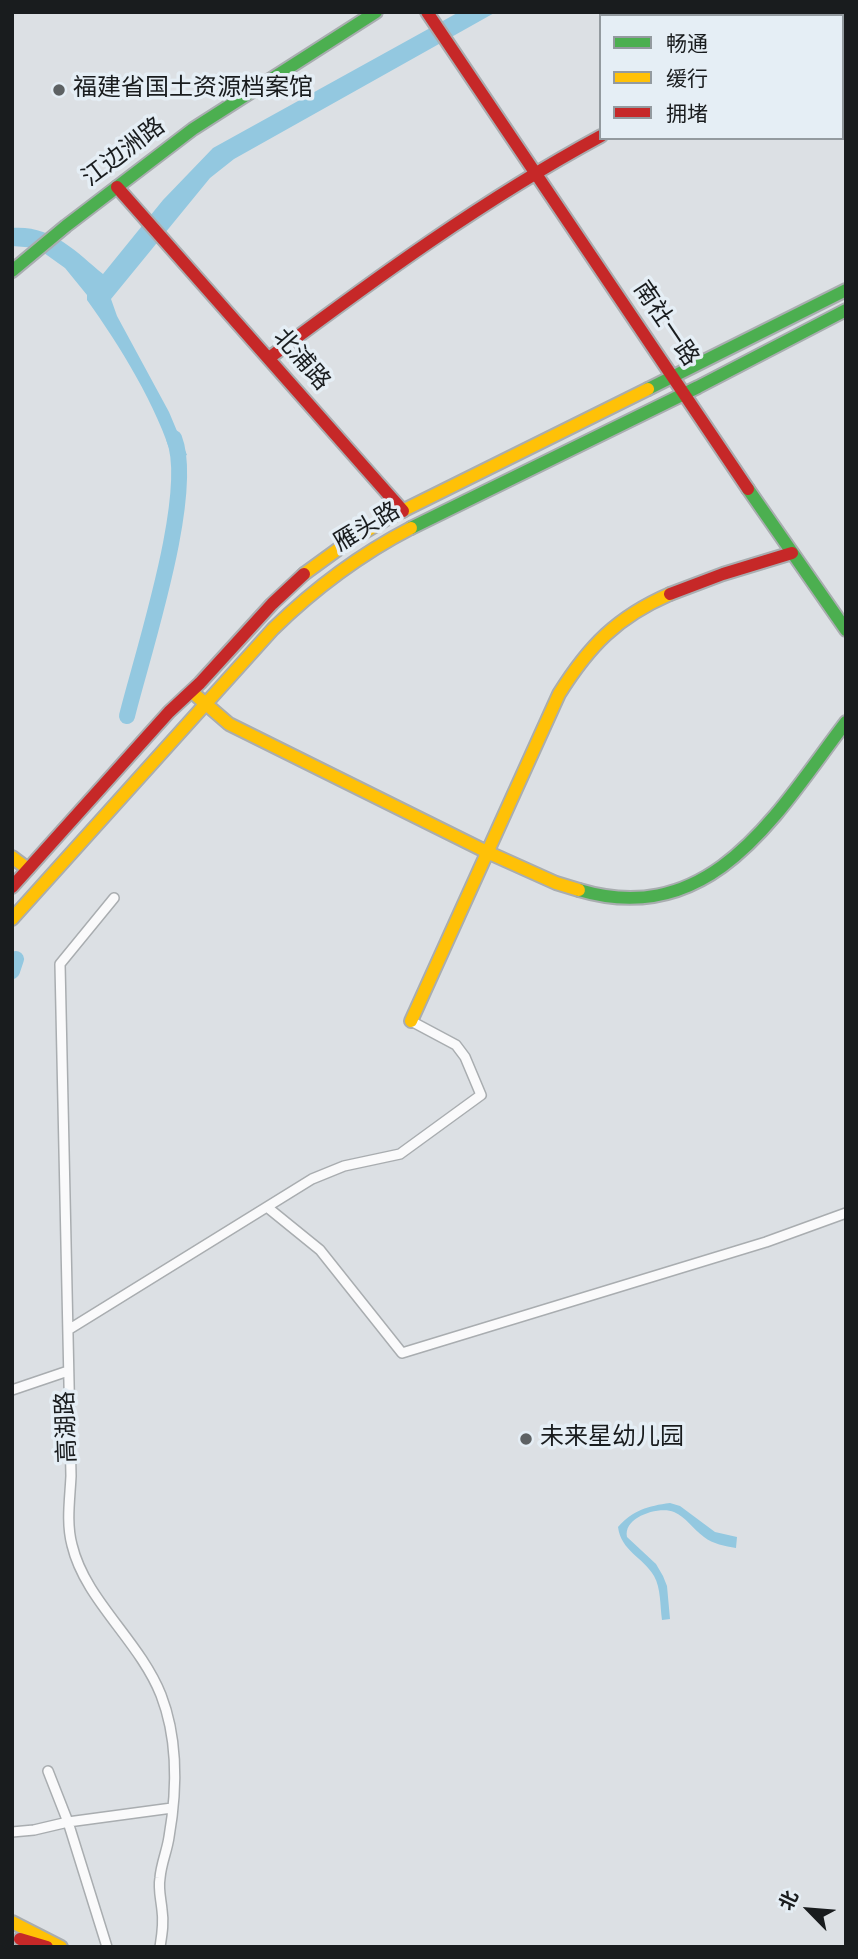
<!DOCTYPE html>
<html>
<head>
<meta charset="utf-8">
<style>
	body { margin:0 }
	#map { position:relative; width:858px; height:1959px; overflow:hidden; background:#dce0e4; font-family:Overpass,"Noto Sans SC",sans-serif }
	canvas { display:block }
	.frame { position:absolute; inset:0; border:14px solid #191c1e; pointer-events:none }
	.legend { position:absolute; left:599px; top:14px; width:245px; height:126px; box-sizing:border-box; background:#e5eef5; border:2px solid #939a9f; margin:0; padding:9px 12px; list-style:none; font-size:21px; color:#191c1e }
	.legend li { display:flex; align-items:center; gap:14px; height:35px }
	.legend b { width:35px; border:2px solid #939a9f }
	.north { position:absolute; left:774px; top:1875px; width:70px; height:70px; -webkit-text-stroke:5px #e5eef5; paint-order:stroke; rotate:295deg; font-size:19px; font-weight:700; line-height:28px; text-align:center; color:#191c1e }
	.north::after { content:''; display:block; margin:auto; width:24px; height:32px; background:#191c1e; clip-path:polygon(50% 0,100% 100%,50% 72%,0 100%) }
</style>
</head>
<body>
<div id="map">
<canvas width="858" height="1959"></canvas>
<div class="frame"></div>
<ul class="legend">
<li><b style="height:9px;background:#4caf50"></b>畅通</li>
<li><b style="height:9px;background:#ffc107"></b>缓行</li>
<li><b style="height:9px;background:#c62828"></b>拥堵</li>
</ul>
<div class="north">北</div>
</div>
<script>
const g = document.querySelector('canvas').getContext('2d');
g.lineJoin = 'round';
function paint(path, color) {
  g.fillStyle = color;
  g.fill(path, 'evenodd');
}
function stroke(path, color, width, dash) {
  g.strokeStyle = color;
  g.lineWidth = width;
  g.lineCap = dash ? 'butt' : 'round';
  g.setLineDash(dash || []);
  g.stroke(path);
}
function write(font, color, halo, rows, align = 'center') {
  g.font = font + ' Overpass,"Noto Sans SC",sans-serif';
  g.lineWidth = 7;
  g.setLineDash([]);
  g.textBaseline = 'middle';
  g.strokeStyle = halo;
  g.fillStyle = color;
  for (const [text, x, y, turn = 0] of rows) {
    g.save();
    g.translate(x, y);
    g.rotate((+turn || 0) * Math.PI / 180);
    g.textAlign = isNaN(turn) ? turn : align;
    if (halo) g.strokeText(text, 0, 0);
    g.fillText(text, 0, 0);
    g.restore();
  }
}
const water = new Path2D(`
	M459 12H496L234 159 210 178 111 299 117 316 169 412 187 455 173 460C157 406 120 346 87 300V295L65 268 37 248 12 246V228C52 225 75 251 103 274L163 200 213 148Z
	M670 1503 680 1506 715 1532 737 1537 736 1548C725 1546 713 1544 704 1537 693 1529 686 1517 674 1512 659 1506 623 1517 627 1537L656 1564 663 1576 667 1586 670 1619 662 1620C660 1606 661 1588 654 1576 643 1557 621 1551 618 1527 633 1510 648 1506 670 1503Z`);
const river = new Path2D(`
	M127 716C142 655 196 493 174 438
	M12 971 16 959`);
const street = new Path2D(`
	M114 898 60 964 71 1476C70 1498 66 1523 72 1545 85 1600 139 1640 161 1695 178 1739 177 1791 169 1837 167 1851 161 1864 160 1878 158 1889 161 1899 162 1910 164 1923 162 1934 160 1947
	M267 1207 320 1250 402 1353 766 1242 846 1213
	M68 1330 312 1179 344 1166 400 1154 481 1095 465 1057 456 1045 411 1021
	M12 1390 68 1371
	M48 1771 68 1822 107 1947
	M12 1832 34 1830 68 1822 172 1808`);
const fast = new Path2D(`
	M12 271 66 226 193 129 376 12
	M648 389 846 290
	M748 489 846 630
	M411 528 698 387 846 310
	M579 890C713 930 778 811 846 722`);
const slow = new Path2D(`
	M304 574 348 542 388 518 648 389
	M192 692 229 724 487 852 556 883 579 890
	M12 857 28 869
	M12 919 273 629C314 589 359 555 411 528
	M411 1021 559 694C589 646 617 617 670 594
	M12 1922 61 1947`);
const jam = new Path2D(`
	M427 12 748 489
	M842 19 846 18
	M117 187 403 511
	M269 358C376 278 483 200 601 136
	M670 594 723 574 792 553
	M12 887 169 712 200 683 272 604 304 574
	M20 1939 47 1947`);
const markers = [
	[59,90,7,"#5d6163"],
	[526,1439,7,"#5d6163"]
];
const poiNames = [
	["福建省国土资源档案馆",73,90],
	["未来星幼儿园",540,1439]
];
const streetNames = [
	["江边洲路",125,154,-37],
	["南社一路",664,325,56],
	["北浦路",300,361,49],
	["雁头路",368,529,-31],
	["高湖路",69,1427,-92]
];
paint(water, '#93c8e0');
stroke(river, '#93c8e0', 16);
stroke(street, '#a9adb0', 12);
stroke(fast, '#a9adb0', 16);
stroke(slow, '#a9adb0', 16);
stroke(jam, '#a9adb0', 16);
stroke(street, '#fafafb', 9);
stroke(fast, '#4caf50', 12);
stroke(slow, '#ffc107', 12);
stroke(jam, '#c62828', 12);
for (const [x, y, r, color] of markers) {
  const dot = new Path2D();
  dot.arc(x, y, r, 0, 2 * Math.PI);
  g.fillStyle = color;
  g.fill(dot);
  stroke(dot, '#e5eef5', 2.5);
}
write('24px', '#191c1e', '#e5eef5', poiNames, 'left');
write('24px', '#191c1e', '#e5eef5', streetNames);
</script>
</body>
</html>
